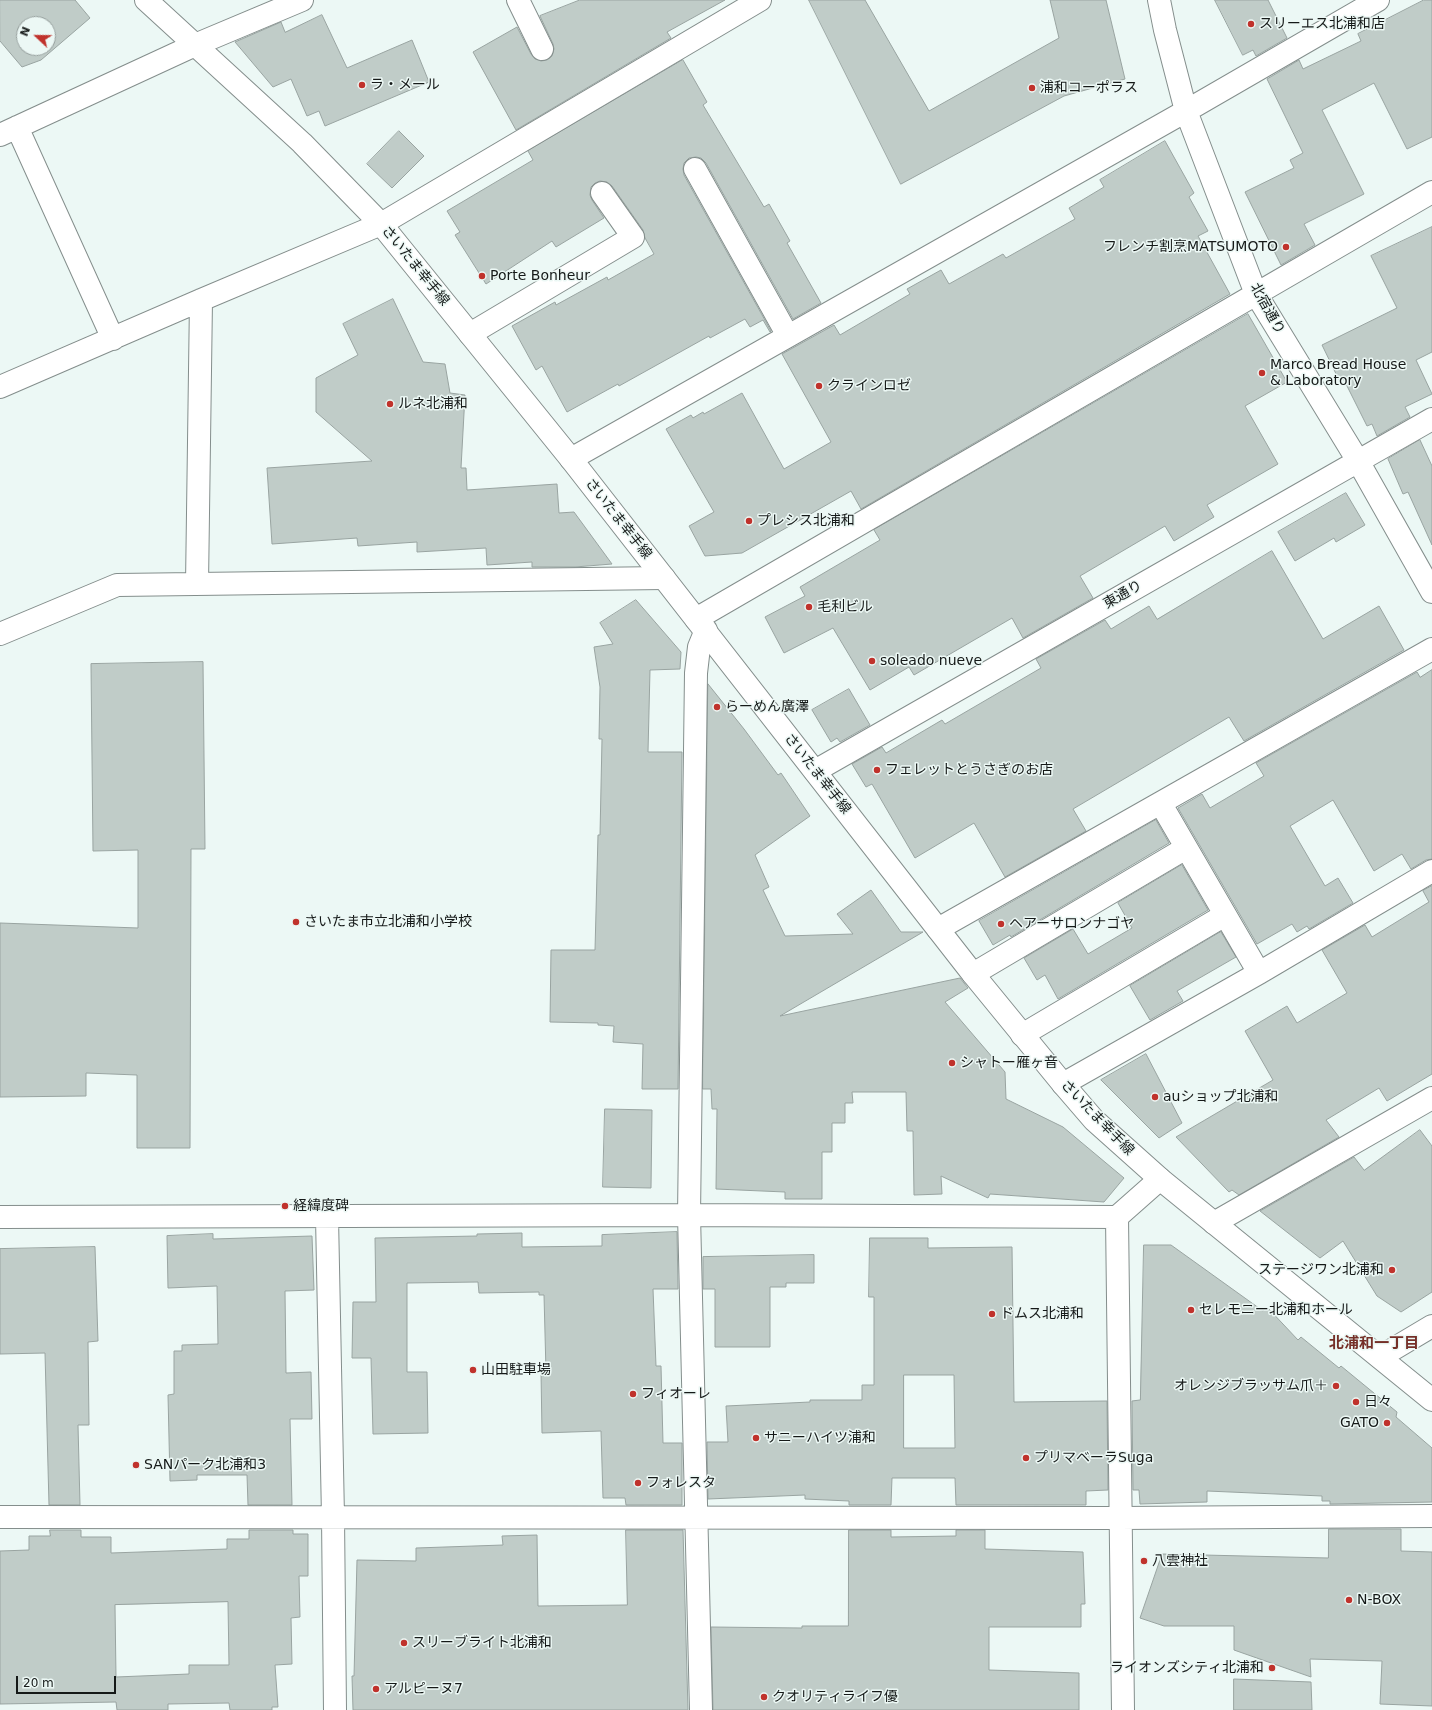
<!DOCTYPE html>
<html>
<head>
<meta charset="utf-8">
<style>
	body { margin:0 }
	#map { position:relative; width:1432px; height:1710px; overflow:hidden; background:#ecf8f5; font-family:"DejaVu Sans",sans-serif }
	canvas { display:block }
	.north { position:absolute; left:16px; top:16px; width:40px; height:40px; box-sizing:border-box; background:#ecf8f5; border:1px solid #969f9d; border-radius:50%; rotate:292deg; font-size:11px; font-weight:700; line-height:16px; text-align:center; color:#151918 }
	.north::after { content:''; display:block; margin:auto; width:14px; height:18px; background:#c0322c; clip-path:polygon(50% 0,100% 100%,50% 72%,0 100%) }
	.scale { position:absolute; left:16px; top:1676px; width:100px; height:18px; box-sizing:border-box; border:2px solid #151918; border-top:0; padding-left:5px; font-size:12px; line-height:14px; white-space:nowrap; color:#151918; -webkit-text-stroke:3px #ecf8f5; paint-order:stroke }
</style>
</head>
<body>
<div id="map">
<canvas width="1432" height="1710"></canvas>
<div class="north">N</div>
<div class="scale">20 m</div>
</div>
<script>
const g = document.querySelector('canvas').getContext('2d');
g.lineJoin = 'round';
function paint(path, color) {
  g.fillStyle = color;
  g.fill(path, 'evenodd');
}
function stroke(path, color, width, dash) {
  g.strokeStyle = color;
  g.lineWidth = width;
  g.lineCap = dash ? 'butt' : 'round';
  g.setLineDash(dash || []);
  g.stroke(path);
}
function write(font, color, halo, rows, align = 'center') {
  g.font = font + ' "DejaVu Sans","Noto Sans JP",sans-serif';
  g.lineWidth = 3;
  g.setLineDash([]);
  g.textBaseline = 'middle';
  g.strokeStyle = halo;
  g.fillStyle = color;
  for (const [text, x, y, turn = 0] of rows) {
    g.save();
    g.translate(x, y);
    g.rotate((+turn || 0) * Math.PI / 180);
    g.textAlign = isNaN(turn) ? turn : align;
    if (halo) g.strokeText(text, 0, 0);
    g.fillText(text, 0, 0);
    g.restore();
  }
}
const building = new Path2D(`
	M0 0H75L90 18 41 60 22 67 0 41ZM24 24H48V48H24Z
	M580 0H725L667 32 671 38 516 130 473 52 517 27 531 54 535 59 541 61 547 60 552 56 554 49 553 44 540 16Z
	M809 0H865L929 111 1059 38 1050 0H1106L1125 79 1064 96 901 184Z
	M1215 0H1268L1287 38 1256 56 1253 50 1243 55Z
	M1424 0H1432V137L1407 149 1374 83 1322 110 1364 194 1304 224 1315 245 1281 265 1245 192 1294 168 1290 160 1303 153 1267 79 1299 60 1303 69 1361 41 1358 34Z
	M322 15 347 68 412 40 429 82 325 126 319 111 307 116 291 79 273 87 235 42 281 22 285 32Z
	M683 60 707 102 703 105 764 207 769 204 790 241 787 243 821 303 793 319 706 163 701 158 696 157 689 158 684 163 683 169 684 175 771 331 770 332 763 320 750 327 745 319 710 338 709 336 619 386 618 384 567 412 542 366 536 370 512 326 555 302 556 305 607 277 608 280 654 254 645 238 643 230 612 186 607 182 600 181 595 183 591 187 590 195 592 200 604 218 556 247 552 241 486 284 455 235 460 232 447 211 533 160 528 151Z
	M399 131 424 156 392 188 367 164Z
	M1165 141 1194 193 1189 197 1208 231 1198 236 1230 294 861 509 851 491 742 553 705 556 689 526 714 512 666 429 691 415 693 418 703 412 704 414 742 393 784 469 831 442 782 354 834 325 840 335 910 294 907 289 941 270 949 284 1003 254 1006 258 1075 219 1069 208 1104 187 1100 180Z
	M1432 227V352L1416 360 1432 394 1405 407 1410 417 1377 436 1372 424 1367 426 1343 378 1339 380 1322 345 1397 308 1371 256Z
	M393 299 423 362 445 364 450 393 465 395 461 468H466L467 490 557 484 559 513 574 512 612 564 575 567H532V562L487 565 486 548 417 552V542L358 546 357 538 272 544 267 468 372 461 316 412V378L358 355 343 324Z
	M1248 314 1287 382 1245 406 1278 464 1207 505 1214 517 1174 541 1165 526 1080 576 1093 598 1023 638 1012 618 914 675 909 667 870 690 833 628 784 653 765 617 805 596 800 587 880 540 874 530Z
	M1420 440 1432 466V545L1408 492 1403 494 1388 459Z
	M1346 493 1365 525 1336 542 1334 538 1295 561 1278 532Z
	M1272 551 1323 639 1379 606 1404 650 1244 741 1229 717 1073 809 1086 831 1005 877 974 823 915 858 872 784 866 787 852 764 882 747 886 753 942 720 945 724 1041 668 1036 659 1105 620 1111 629 1149 606 1157 619Z
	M636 600 681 652 680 669 650 670 648 752H682L678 1089H642L643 1044 613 1042 614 1026 598 1025V1023L550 1022 551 950H595L598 835H600L602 739H599L600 687 594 647 613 644 600 623Z
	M203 662 205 849H191L190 1148H137V1075L86 1073V1096L0 1097V923L138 928V850L93 851 91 664Z
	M1432 670V859L1426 860 1411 869 1402 854 1374 871 1333 800 1290 826 1325 886 1338 878 1353 903 1309 929 1307 926 1297 932 1292 924 1257 944 1178 808 1202 794 1210 808 1264 776 1256 763 1417 672 1420 677Z
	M708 684 744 729 778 775 781 773 810 816 755 855 769 887 763 890 785 936 853 934 837 914 871 890 901 932H923L780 1016 960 978 968 988 945 1002 1005 1072 1006 1099 1063 1127 1124 1178 1104 1202 990 1194 988 1198 941 1176 942 1194 914 1195 913 1131H907L906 1092H852L853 1103H845V1123H832V1152H822V1199H785V1192L716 1189 717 1109H712L711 1089H703Z
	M849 689 870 725 840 742 837 738 831 742 812 710Z
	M1156 820 1169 843 1011 937 1010 935 993 945 979 921Z
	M1182 865 1208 910 1058 999 1045 975 1037 980 1024 958 1073 929 1088 954 1132 928 1118 903Z
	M1432 886V1074L1387 1101 1379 1088 1326 1120 1339 1137 1239 1195 1232 1190 1229 1192 1176 1137 1273 1080 1245 1031 1287 1006 1297 1023 1347 993 1322 950 1365 925 1372 937 1429 902 1423 891Z
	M1221 932 1236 957 1177 991 1183 1001 1150 1020 1130 986Z
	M1146 1054 1182 1123 1159 1138 1101 1080Z
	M605 1109 652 1110 651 1188 603 1187Z
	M1420 1130 1432 1146V1292L1401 1312 1377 1296 1343 1241 1320 1258 1260 1211 1354 1157 1364 1170Z
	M677 1232 678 1289H653L656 1366H661L663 1443H682V1505H626L625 1498H603L601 1431 542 1433 541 1372H546L544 1295H539V1292L479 1293 478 1282 407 1283V1372H427L428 1433 373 1434 371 1358H352L353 1302H376L375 1238 477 1236V1234L522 1233V1247L602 1246V1235Z
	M213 1234V1239L312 1236 314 1290 285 1291 286 1373 311 1372 312 1419H290L292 1505H248L247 1475H197V1480L170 1481 168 1395 174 1394V1351H182V1345L218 1344 217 1286 168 1288 167 1236Z
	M870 1238H928V1248L1012 1247 1014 1402 1107 1401 1108 1490 1086 1491V1505H956L955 1478H892L891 1505H849V1501L805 1499V1495L708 1499 707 1442H728L726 1406 810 1402V1400H862V1385H874V1297H869ZM904 1375H954L955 1448H904Z
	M1144 1245H1171L1263 1311 1267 1307 1298 1340 1301 1337 1339 1368 1341 1366 1397 1412 1396 1417 1432 1448V1502L1330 1504V1501H1322V1496L1207 1491V1502L1140 1504 1139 1490H1133L1132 1401 1140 1400Z
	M95 1247 98 1341 88 1342 89 1425H78L80 1505H49L45 1353 0 1354V1249Z
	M814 1255V1283H786V1287H770V1347H715V1289H703V1257Z
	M1329 1529H1401V1551L1432 1552V1706L1380 1704 1382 1661 1310 1659 1311 1677 1234 1650V1626H1164L1140 1618 1162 1554 1328 1558Z
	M50 1530H81V1537H111V1553L227 1549V1539H249V1530H293V1534H308V1576H299L300 1617 291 1618 292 1664 275 1665 278 1707H272V1710H230L229 1703 168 1704V1710H117L116 1702 0 1704V1551L29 1550V1536H50ZM228 1602 229 1665H189V1674L116 1677 115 1605Z
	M626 1530H683L688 1710H353L352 1676H354L357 1560 416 1561V1548L503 1545 502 1536 537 1535 538 1606 627 1605Z
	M849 1530H891V1537L956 1536V1530H985V1549L1083 1552 1085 1604H1081V1627H989V1670L1079 1673V1710H713L711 1627 802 1628V1626H848Z
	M1234 1679 1311 1682 1312 1710H1234Z`);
const minor = new Path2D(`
	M518 0 542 49
	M1159 0 1165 30 1186 111 1256 294 1358 461 1432 592
	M17 127 113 339
	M0 135 195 45 302 0
	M695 169 788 336
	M470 334 633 237 602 193
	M0 387 201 300 381 224 760 0
	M571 459 1186 111 1378 0
	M197 584 201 300
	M696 619 1432 192
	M0 634 117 585 664 578
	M815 771 1432 419
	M1161 804 1259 973
	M938 929 1432 649
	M973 974 1186 848
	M1022 1035 1225 915
	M1063 1084 1259 973 1432 871
	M0 1217 689 1215 1117 1217 1160 1179
	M327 1217 333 1517 335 1710
	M1117 1217 1123 1710
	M1214 1223 1432 1098
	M1380 1357 1432 1326
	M0 1517 1120 1518 1432 1516
	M701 1710 689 1215 696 673 699 647 706 630`);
const major = new Path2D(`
	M146 0 302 143 381 224 571 459 973 974 1063 1084 1094 1120 1160 1179 1432 1400`);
const markers = [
	[1251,24,4,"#c0322c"],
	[362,85,4,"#c0322c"],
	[1032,88,4,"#c0322c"],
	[1286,247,4,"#c0322c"],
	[482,276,4,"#c0322c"],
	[1262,373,4,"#c0322c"],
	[819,386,4,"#c0322c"],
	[390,404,4,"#c0322c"],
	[749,521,4,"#c0322c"],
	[809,607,4,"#c0322c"],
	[872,661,4,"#c0322c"],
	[717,707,4,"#c0322c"],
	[877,770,4,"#c0322c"],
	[296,922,4,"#c0322c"],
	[1001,924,4,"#c0322c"],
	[952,1063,4,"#c0322c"],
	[1155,1097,4,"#c0322c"],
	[285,1206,4,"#c0322c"],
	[1392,1270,4,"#c0322c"],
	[1191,1310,4,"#c0322c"],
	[992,1314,4,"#c0322c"],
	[473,1370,4,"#c0322c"],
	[1336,1386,4,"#c0322c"],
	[633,1394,4,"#c0322c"],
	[1356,1402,4,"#c0322c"],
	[1387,1423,4,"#c0322c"],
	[756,1438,4,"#c0322c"],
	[1026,1458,4,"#c0322c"],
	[136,1465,4,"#c0322c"],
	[638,1483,4,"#c0322c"],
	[1144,1561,4,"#c0322c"],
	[1349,1600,4,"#c0322c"],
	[404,1643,4,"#c0322c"],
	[1272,1668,4,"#c0322c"],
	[376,1689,4,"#c0322c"],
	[764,1697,4,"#c0322c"]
];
const poiNames = [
	["スリーエス北浦和店",1259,24],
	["ラ・メール",370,85],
	["浦和コーポラス",1040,88],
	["フレンチ割烹MATSUMOTO",1278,247,"right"],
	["Porte Bonheur",490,276],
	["Marco Bread House",1270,365],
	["& Laboratory",1270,381],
	["クラインロゼ",827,386],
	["ルネ北浦和",398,404],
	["プレシス北浦和",757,521],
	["毛利ビル",817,607],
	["soleado nueve",880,661],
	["らーめん廣澤",725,707],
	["フェレットとうさぎのお店",885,770],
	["さいたま市立北浦和小学校",304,922],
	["ヘアーサロンナゴヤ",1009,924],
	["シャトー雁ヶ音",960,1063],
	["auショップ北浦和",1163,1097],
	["経緯度碑",293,1206],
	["ステージワン北浦和",1384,1270,"right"],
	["セレモニー北浦和ホール",1199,1310],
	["ドムス北浦和",1000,1314],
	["山田駐車場",481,1370],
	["オレンジブラッサム爪＋",1328,1386,"right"],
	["フィオーレ",641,1394],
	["日々",1364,1402],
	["GATO",1379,1423,"right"],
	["サニーハイツ浦和",764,1438],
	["プリマベーラSuga",1034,1458],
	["SANパーク北浦和3",144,1465],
	["フォレスタ",646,1483],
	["八雲神社",1152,1561],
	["N-BOX",1357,1600],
	["スリーブライト北浦和",412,1643],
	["ライオンズシティ北浦和",1264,1668,"right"],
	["アルピーヌ7",384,1689],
	["クオリティライフ優",772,1697]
];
const streetNames = [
	["さいたま幸手線",415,266,51],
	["北宿通り",1267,309,61],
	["さいたま幸手線",618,519,52],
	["東通り",1123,595,-30],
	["さいたま幸手線",817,774,52],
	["さいたま幸手線",1097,1118,46]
];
const neighbourhoodNames = [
	["北浦和一丁目",1374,1344]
];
paint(building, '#c0ccc8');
stroke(building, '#99a4a1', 1);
stroke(minor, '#848e8c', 24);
stroke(major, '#848e8c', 24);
stroke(minor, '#fff', 22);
stroke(major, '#fff', 22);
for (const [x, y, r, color] of markers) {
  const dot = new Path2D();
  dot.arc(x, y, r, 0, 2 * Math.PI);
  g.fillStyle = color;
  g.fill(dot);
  stroke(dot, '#ecf8f5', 1.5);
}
write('14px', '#151918', '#ecf8f5', poiNames, 'left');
write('14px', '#151918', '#ecf8f5', streetNames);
write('bold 15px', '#752f28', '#ecf8f5', neighbourhoodNames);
</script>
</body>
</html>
